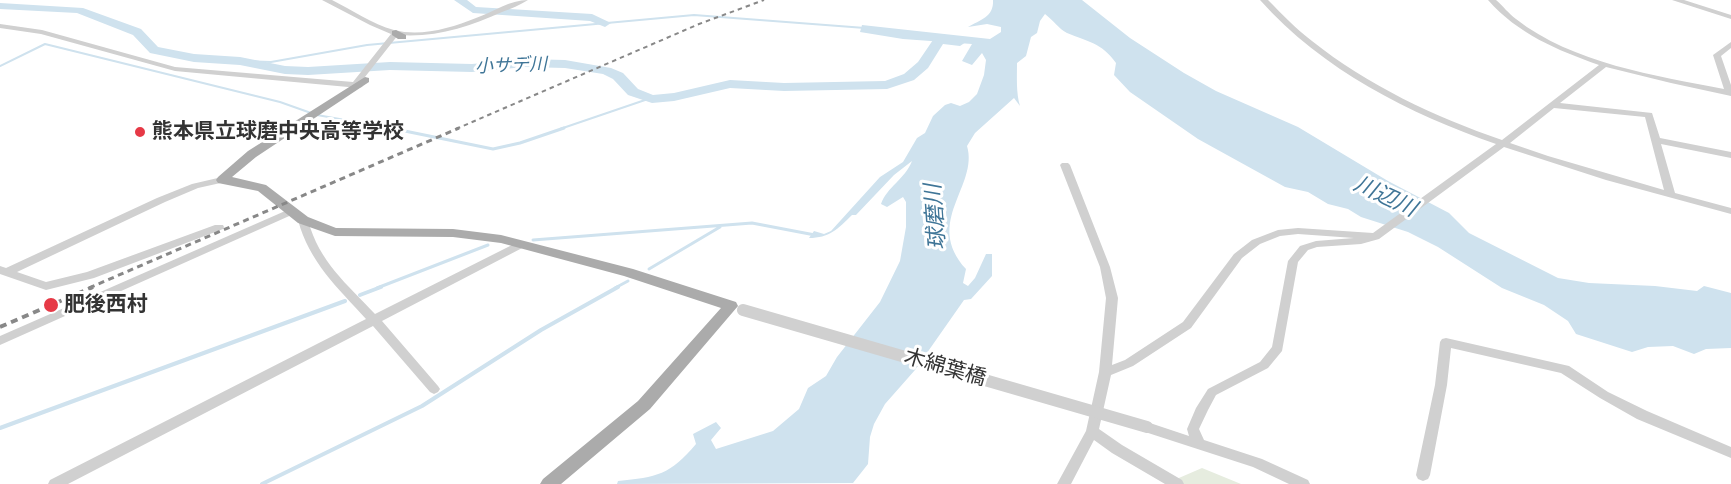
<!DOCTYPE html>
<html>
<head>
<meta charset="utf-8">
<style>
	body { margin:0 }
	canvas { display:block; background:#fff }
</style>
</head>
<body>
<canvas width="1731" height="484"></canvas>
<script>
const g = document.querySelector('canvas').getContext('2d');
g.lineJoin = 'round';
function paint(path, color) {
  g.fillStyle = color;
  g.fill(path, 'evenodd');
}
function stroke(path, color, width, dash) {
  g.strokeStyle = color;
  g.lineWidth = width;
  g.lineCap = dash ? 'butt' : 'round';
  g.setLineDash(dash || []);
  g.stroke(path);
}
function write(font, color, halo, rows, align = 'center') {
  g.font = font + ' "Fira Sans","Noto Sans JP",sans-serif';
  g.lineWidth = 6;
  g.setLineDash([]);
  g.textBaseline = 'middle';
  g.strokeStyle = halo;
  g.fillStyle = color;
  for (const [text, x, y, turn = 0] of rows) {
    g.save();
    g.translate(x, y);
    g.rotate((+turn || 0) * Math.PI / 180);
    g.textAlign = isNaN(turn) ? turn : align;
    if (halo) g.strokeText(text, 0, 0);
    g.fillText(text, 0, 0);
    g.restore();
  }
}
const green = new Path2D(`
	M1202 468 1241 484H1165Z`);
const water = new Path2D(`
	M993 0H1082L1130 38 1184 73 1216 91 1298 127 1388 181 1449 213 1469 233 1558 278 1589 283 1655 286 1697 291 1704 286 1731 293V348L1706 349 1694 354 1673 346 1648 347 1632 352 1576 334 1568 321 1544 305 1502 288 1438 247 1408 232 1361 217 1348 209 1328 204 1308 192 1285 187 1198 139 1130 92 1114 75 1116 63C1101 42 1088 42 1067 33 1059 29 1053 20 1045 14L1040 21 1037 33 1031 37 1026 56 1017 63C1017 77 1016 93 1020 106L1014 98 975 133 967 146C979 186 923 222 966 269L963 283 968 286 975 278 986 254H992V276L971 299 964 300 915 370 885 404 874 424 870 437 868 464 853 483 617 484 618 481C657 477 670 475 696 444L693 434 716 422 721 428 711 440 716 449 773 431 799 409 808 388 826 376 837 357 880 302 900 261 906 227V202L903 197 887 207 881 204C887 187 905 179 912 161L894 175 856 215H852C838 229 829 238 809 238L814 231 824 234 831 231 880 177 903 162 917 138 925 133 933 116 945 105 951 103 960 106 969 102 977 94 984 75 986 60 982 53 972 65 962 61 972 44 903 39 860 32 862 25 990 39 1001 32V27L987 24 968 27C980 20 994 17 993 0Z`);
const streamFar2 = new Path2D(`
	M240 61 271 62 367 45 694 15 865 28
	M0 66 45 44 280 102 311 113
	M317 115 396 129
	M560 129 648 99`);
const streamFar1 = new Path2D(`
	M390 128 493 149 520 143 564 128
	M533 240 752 223 815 235
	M649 269 720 227
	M377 288 488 245
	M615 288 628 281`);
const stream = new Path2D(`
	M360 295 381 287
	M0 428 345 301
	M262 484 422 406 541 330 618 287`);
const river = new Path2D(`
	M454 0H467L476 7 592 14 611 23 605 27 590 21 473 13Z
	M0 3 83 8 141 29 158 47 194 54 240 57 285 66 308 67 390 62 472 64 525 59 565 60 611 68 623 73 638 89 653 95 674 93 730 80 784 83 885 81 904 74 918 62 935 37 960 38 966 42 960 46 943 44 928 68 914 80 887 89 784 91 730 88 674 101 652 103 628 95 613 79 603 74 565 68 525 67 472 72 390 70 308 75 285 74 240 65 194 62 150 53 133 35 77 13 0 9Z`);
const minor = new Path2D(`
	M322 0H332C352 10 372 24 394 30 421 37 451 28 476 18 493 12 510 0 528 0 520 5 511 9 502 12 469 27 435 38 398 35L361 82 363 85 362 87 359 88 175 71 41 34 0 28V24L42 30 175 67 353 82 391 34 370 25Z
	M1260 0H1268C1282 14 1296 29 1312 41 1367 85 1435 117 1502 140L1599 65C1557 50 1518 34 1488 0H1496C1503 6 1509 14 1516 19 1572 63 1656 76 1724 89L1713 55 1731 42V48L1721 56 1731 85V96L1671 83 1606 67 1560 103 1652 113 1660 138 1731 152V158L1661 144 1675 193 1731 208V214L1606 180 1504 147 1379 239 1361 244 1317 247 1308 250 1298 262 1282 351 1268 368 1216 395 1208 410 1199 429 1204 440 1262 459 1308 480 1310 484H1289L1253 467 1142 431 1141 427 1142 423 1147 422 1189 436 1187 429 1196 408 1208 389 1260 362 1272 347 1288 261 1300 246 1316 241 1354 238 1298 234 1280 236 1260 244 1242 258 1191 328 1133 366 1111 375 1099 429 1122 445 1182 480 1184 484H1165L1112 453 1094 440 1071 484H1057L1086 431 1099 372 1106 298 1100 267 1060 165 1062 163H1068L1070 165 1110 267 1118 298 1112 365 1125 360 1183 322 1234 254 1252 240 1278 230 1298 228 1373 233 1496 144C1410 114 1322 70 1260 0ZM1554 108 1645 117 1664 190 1548 156 1510 143Z
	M1672 0H1684L1731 15V19Z
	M222 177 225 178 227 180 225 182 198 188 165 202 17 272 46 282 87 272 215 225H223L224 227 223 229 94 278 46 290 0 274V266L6 268 157 198 192 184Z
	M292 208 297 211 296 213 0 345V336Z
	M303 217 308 220C319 262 347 284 375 314L518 242 522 241 527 244 526 246 382 321 438 386 440 389 438 392 434 394 430 392 373 326 68 484H48L50 480 366 319C338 288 309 262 298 220Z
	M1446 338 1569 366 1608 392 1647 411 1731 447V458L1637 419 1600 398 1561 373 1451 348 1447 385 1430 475 1428 479 1423 481 1418 479 1416 475 1435 385 1440 342 1442 339Z`);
const major = new Path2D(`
	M396 30 406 35V39H398L392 35V31Z
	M365 77 369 78V82L256 157 232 177 266 185 308 217 336 228 453 229 501 235 633 269 736 302 738 306 650 409 561 484H540L543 479 638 401 721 308 624 276 501 243 453 237 335 236 298 223 258 191 218 183 216 180 218 177 248 151Z`);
const railFar2 = new Path2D(`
	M456 129 699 24 764 0`);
const railFar1 = new Path2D(`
	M89 288 459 128`);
const rail = new Path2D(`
	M0 327 93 287`);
const minorBridge = new Path2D(`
	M743 310 1147 427`);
const markers = [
	[140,132,6,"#e63946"],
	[51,305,8,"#e63946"]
];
const farWaternames = [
	["小サデ川",511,66,-2]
];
const poiNames = [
	["熊本県立球磨中央高等学校",152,132],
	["肥後西村",64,305]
];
const streetNames = [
	["木綿葉橋",945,368,16]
];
const waterNames = [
	["川辺川",1385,197,25],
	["球磨川",936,217,-94]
];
paint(green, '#e6ecdf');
paint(water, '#cfe2ee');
stroke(streamFar2, '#cfe2ee', 2);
stroke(streamFar1, '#cfe2ee', 3);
stroke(stream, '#cfe2ee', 4);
paint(river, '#cfe2ee');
paint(minor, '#d0d0d0');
paint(major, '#ababab');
stroke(railFar2, '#888', 2, [4.5, 4]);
stroke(railFar1, '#888', 3, [6, 4.5]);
stroke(rail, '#888', 4, [7, 5]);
stroke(minorBridge, '#d0d0d0', 12);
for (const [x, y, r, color] of markers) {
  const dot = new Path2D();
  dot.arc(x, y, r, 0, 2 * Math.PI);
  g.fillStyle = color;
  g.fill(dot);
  stroke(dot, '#fff', 2);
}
write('italic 18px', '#3f7597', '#fff', farWaternames);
write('bold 21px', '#333', '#fff', poiNames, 'left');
write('21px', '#333', '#fff', streetNames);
write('italic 22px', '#3f7597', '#fff', waterNames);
</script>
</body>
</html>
